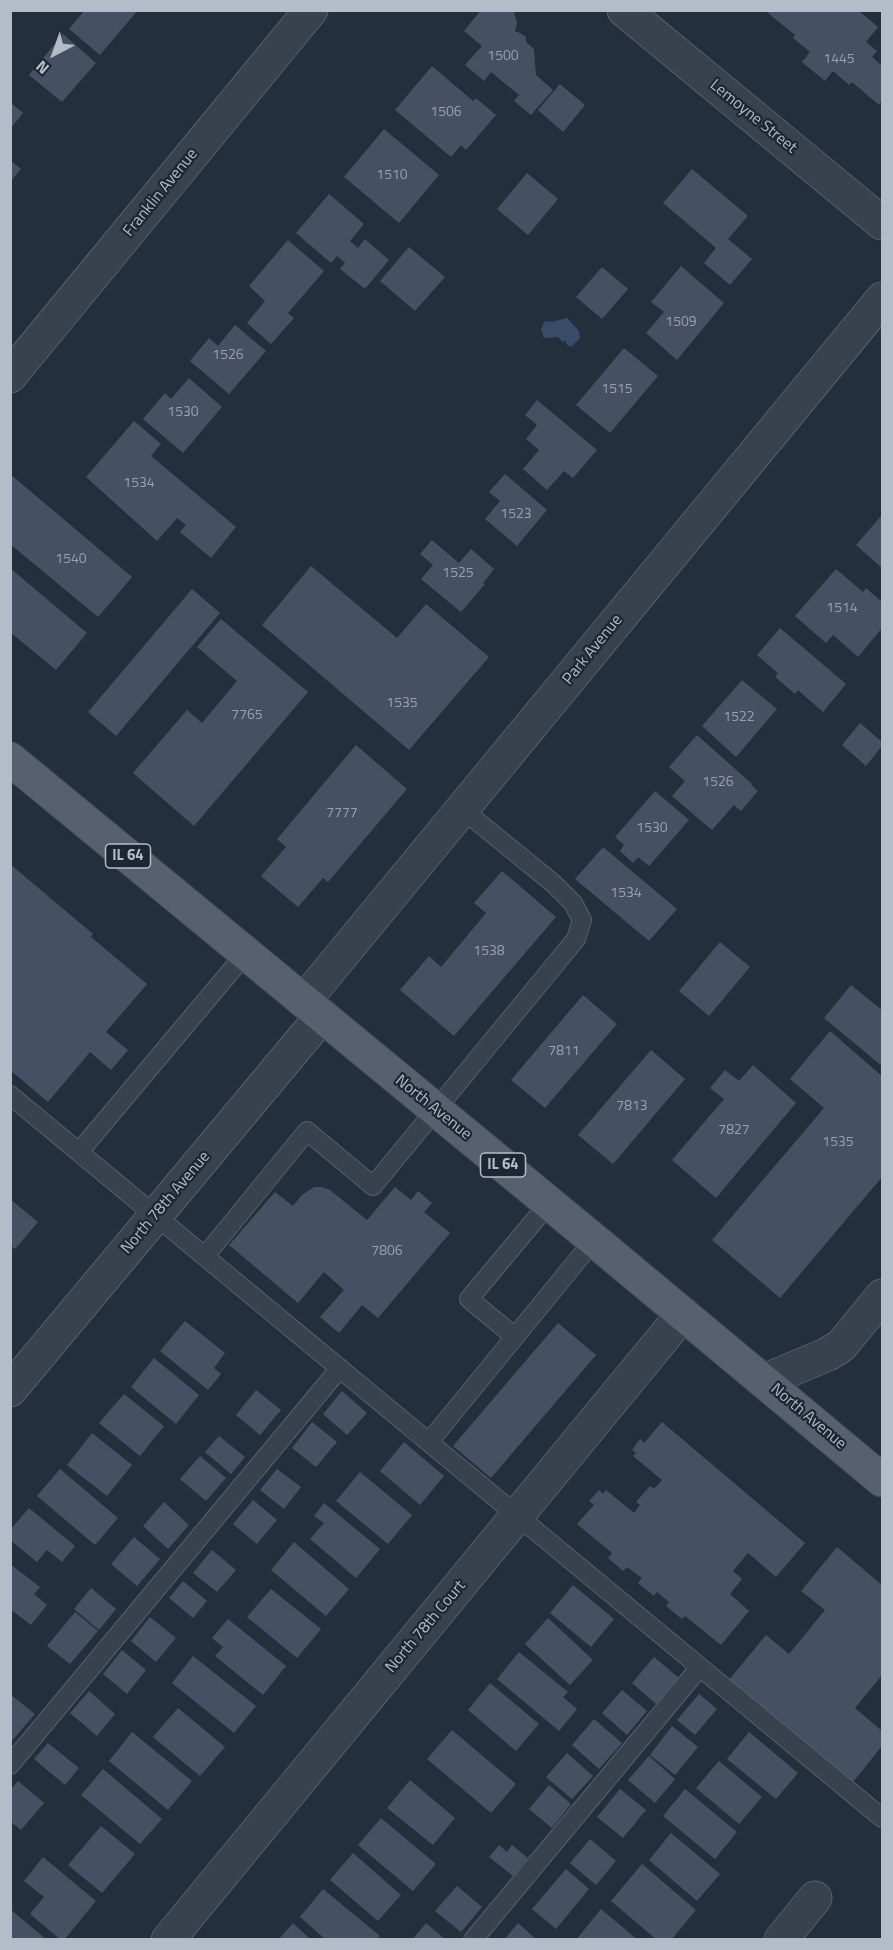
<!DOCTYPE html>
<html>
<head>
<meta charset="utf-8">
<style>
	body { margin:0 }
	#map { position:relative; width:893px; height:1950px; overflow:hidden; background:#242f3e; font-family:"Titillium Web",sans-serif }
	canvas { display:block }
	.frame { position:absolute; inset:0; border:12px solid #b4bcc9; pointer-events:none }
	.north { position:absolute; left:24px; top:24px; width:60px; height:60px; -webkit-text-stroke:4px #1d2633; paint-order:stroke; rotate:221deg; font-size:16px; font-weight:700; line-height:24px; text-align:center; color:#b4bcc9 }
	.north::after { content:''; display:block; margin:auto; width:21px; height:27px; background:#b4bcc9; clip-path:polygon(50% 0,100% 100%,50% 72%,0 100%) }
</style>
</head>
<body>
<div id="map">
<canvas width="893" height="1950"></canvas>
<div class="frame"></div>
<div class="north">N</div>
</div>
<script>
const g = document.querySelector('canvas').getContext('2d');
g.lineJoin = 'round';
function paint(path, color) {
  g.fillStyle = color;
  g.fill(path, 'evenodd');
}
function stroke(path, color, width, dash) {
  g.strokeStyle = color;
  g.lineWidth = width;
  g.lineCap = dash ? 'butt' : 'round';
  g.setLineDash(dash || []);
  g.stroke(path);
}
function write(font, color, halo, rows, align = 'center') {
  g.font = font + ' "Titillium Web",sans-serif';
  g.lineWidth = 4.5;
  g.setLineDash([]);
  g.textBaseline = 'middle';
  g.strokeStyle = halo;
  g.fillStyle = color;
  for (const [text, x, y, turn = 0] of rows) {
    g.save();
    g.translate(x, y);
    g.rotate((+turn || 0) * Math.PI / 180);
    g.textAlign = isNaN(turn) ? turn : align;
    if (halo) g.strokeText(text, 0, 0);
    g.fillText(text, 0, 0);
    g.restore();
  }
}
const water = new Path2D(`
	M567 318 579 331 580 338 571 347 566 344V340L563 342 558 337 544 338 541 329 545 321 552 322Z`);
const building = new Path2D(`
	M85 10H138L100 55 69 29Z
	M481 10H513L517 22 515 32H518L526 37V42L534 49 536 75 553 90 531 115 514 101 519 95 491 72 484 81 465 65 482 46 464 31Z
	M770 10H858L878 27 866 42 877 51 872 57 882 66V100L879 105 852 82 849 85 833 71 825 81 802 62 810 52 793 38 795 35 768 13Z
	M63 34 96 63 62 102 29 75Z
	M432 66 473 101 476 98 496 115 466 150 461 145 451 157 395 110Z
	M560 84 585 105 563 132 538 110Z
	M10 102 23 113 10 129Z
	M384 129 439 175 399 223 344 177Z
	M10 160 21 169 10 182Z
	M692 169 748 216 728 239 752 259 730 285 704 263 716 248 663 203Z
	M527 173 558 199 528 235 497 209Z
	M329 194 364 224 350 241 358 248 365 239 389 260 365 289 340 269 345 263 337 256 331 263 296 233Z
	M288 240 324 271 288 313 294 318 271 344 247 323 265 301 249 286Z
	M409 247 445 277 415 311 380 281Z
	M681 266 724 303 677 360 646 333 664 312 651 302Z
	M602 267 628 289 602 319 576 297Z
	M235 325 266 351 229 394 190 361 209 338 218 346Z
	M624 348 658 376 610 433 576 405Z
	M189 378 222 407 183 453 143 419 165 393 171 399Z
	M537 400 597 450 573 478 564 471 547 490 523 469 539 450 526 439 537 425 525 415Z
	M134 421 161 444 151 456 236 527 211 558 180 532 186 525 177 518 157 541 86 477Z
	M10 474 132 577 98 617 10 544Z
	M505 474 547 510 517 546 485 519 500 501 489 492Z
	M882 515V568L856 545Z
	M432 540 459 563 471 549 494 569 483 583 485 584 461 612 421 579 433 565 420 554Z
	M311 566 397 638 426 604 489 657 409 750 262 625Z
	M10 568 87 633 56 670 10 632Z
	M836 569 863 592 866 588 882 602V628L858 657 833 635 826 643 795 616Z
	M192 589 220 613 116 736 88 712Z
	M221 619 308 692 194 826 133 773 187 710 202 723 237 681 197 647Z
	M780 628 846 684 823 712 798 690 795 694 775 677 778 673 757 655Z
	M742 680 777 709 736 757 702 726Z
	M860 723 882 742V746L866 766 842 745Z
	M697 735 752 784 751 785 758 791 741 811 734 805 712 830 672 796 685 781 669 767Z
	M356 745 407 789 328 882 323 878 298 907 261 876 286 847 277 839Z
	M655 791 689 820 649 866 638 857 633 863 620 851 624 845 615 837Z
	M603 847 677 909 649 941 575 879Z
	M10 864 93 934 91 937 147 984 106 1032 128 1050 111 1070 90 1052 48 1102 10 1070Z
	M502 871 556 917 454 1036 400 990 429 956 441 967 486 913 474 903Z
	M720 942 750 967 709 1016 679 991Z
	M851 985 882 1010V1066L824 1018Z
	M583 995 617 1024 545 1108 511 1080Z
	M830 1031 882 1076V1177L780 1298 712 1240 824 1108 790 1079Z
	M651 1050 685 1079 613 1164 578 1135Z
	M753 1065 796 1103 716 1198 672 1160 724 1099 710 1088 725 1070 739 1081Z
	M314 1187H322L330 1190 367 1220 395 1187 411 1200 418 1191 432 1203 424 1212 450 1233 378 1318 362 1305 339 1333 320 1317 344 1290 324 1272 298 1303 229 1245 275 1192 293 1206 302 1195Z
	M10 1199 38 1222 15 1249 10 1245Z
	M185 1321 225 1353 214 1368 221 1374 208 1390 160 1351Z
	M558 1323 596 1355 491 1478 453 1446Z
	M154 1358 199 1395 176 1424 131 1387Z
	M256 1390 281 1410 260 1435 236 1415Z
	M342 1391 367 1413 347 1435 323 1414Z
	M124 1394 164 1426 140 1456 99 1423Z
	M312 1422 337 1442 316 1467 292 1448Z
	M662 1422 805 1543 776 1577 748 1553 733 1571 742 1579 730 1594 749 1611 721 1645 685 1616 682 1619 666 1606 669 1602 657 1592 654 1596 638 1583 642 1578 627 1567 623 1571 608 1558 612 1553 577 1524 594 1505 589 1501 599 1490 603 1494 606 1490 634 1513 640 1505 636 1502 650 1486 654 1489 662 1480 633 1456 636 1453 632 1450 640 1439 644 1443Z
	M92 1433 132 1465 107 1496 67 1465Z
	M219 1436 245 1457 231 1474 205 1452Z
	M404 1442 444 1476 420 1505 380 1471Z
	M200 1456 226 1478 206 1501 180 1479Z
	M60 1469 118 1518 95 1545 37 1496Z
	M277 1469 301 1487 284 1509 260 1490Z
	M360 1472 412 1515 388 1544 336 1501Z
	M253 1500 277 1520 257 1544 233 1524Z
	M164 1502 189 1525 168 1549 143 1526Z
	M324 1503 380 1549 356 1578 310 1539 324 1523 314 1516Z
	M29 1508 75 1546 62 1562 47 1550 37 1562 10 1540V1530Z
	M134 1537 160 1559 137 1586 111 1564Z
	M294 1542 349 1589 326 1616 271 1570Z
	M837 1547 882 1585V1675L855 1708 882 1731V1746L853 1782 729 1680 766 1635 789 1654 825 1610 801 1591Z
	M212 1550 236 1570 217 1592 193 1573Z
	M10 1564 40 1587 34 1594 47 1605 31 1625 10 1609Z
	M183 1581 207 1601 193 1618 169 1598Z
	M573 1585 614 1619 591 1647 550 1613Z
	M91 1588 116 1609 99 1630 74 1609Z
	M271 1589 321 1629 297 1658 247 1617Z
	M75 1612 98 1631 70 1664 47 1646Z
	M150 1617 176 1638 156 1662 131 1641Z
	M548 1618 593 1660 570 1685 525 1644Z
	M228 1619 286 1666 263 1695 215 1656 223 1647 212 1638Z
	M122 1650 146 1670 127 1694 103 1674Z
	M519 1652 568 1692 563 1697 577 1709 559 1731 497 1679Z
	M193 1656 256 1706 234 1733 172 1683Z
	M654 1657 679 1678 656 1704 632 1683Z
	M490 1683 539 1724 516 1751 468 1710Z
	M622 1690 647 1711 627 1735 602 1713Z
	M89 1691 115 1714 97 1736 70 1713Z
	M10 1694 35 1714 10 1743Z
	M699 1694 717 1709 695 1735 677 1720Z
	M178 1708 225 1747 200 1776 153 1737Z
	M594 1719 622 1743 599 1769 572 1745Z
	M672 1726 698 1747 675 1775 650 1755Z
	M452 1730 516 1784 491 1813 427 1759Z
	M132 1732 192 1781 168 1810 109 1761Z
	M749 1732 798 1773 776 1799 727 1759Z
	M48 1743 79 1768 65 1785 34 1759Z
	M567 1753 593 1776 572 1799 546 1777Z
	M649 1756 675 1779 655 1803 628 1780Z
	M719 1761 762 1797 739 1824 696 1788Z
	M103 1769 162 1819 140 1844 81 1795Z
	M410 1780 455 1818 433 1845 387 1808Z
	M18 1781 44 1803 21 1830 10 1821V1790Z
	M549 1785 571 1804 552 1828 529 1809Z
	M620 1789 646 1810 623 1838 597 1817Z
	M685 1789 737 1832 715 1859 663 1816Z
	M381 1818 436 1864 413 1891 358 1845Z
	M101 1826 135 1854 102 1893 68 1865Z
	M671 1833 720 1874 697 1901 649 1860Z
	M590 1839 616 1861 596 1885 570 1863Z
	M499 1845 507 1852 512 1845 528 1858 513 1876 489 1857Z
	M353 1853 401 1895 378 1921 330 1880Z
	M43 1857 96 1901 64 1940H61L30 1914 44 1897 24 1881Z
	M642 1864 696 1910 671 1940H657L611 1901Z
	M566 1869 589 1889 556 1929 532 1909Z
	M457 1886 482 1907 461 1932 435 1911Z
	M323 1889 380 1936 377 1940H326L300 1917Z
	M10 1909 47 1940H10Z
	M601 1909 638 1940H576Z
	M293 1923 311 1940H278Z
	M426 1923 446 1940H412Z
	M518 1923 537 1940H504Z`);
const lane = new Path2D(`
	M10 1095 882 1818
	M79 1152 246 953
	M205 1256 307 1131 373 1186 576 939 582 920 573 903 554 884 462 809
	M515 1337 469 1299 549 1203
	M429 1442 594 1240
	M10 1765 340 1368
	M473 1940 700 1667`);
const street = new Path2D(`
	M624 10 882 223
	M10 376 311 10
	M304 1001 882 299
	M764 1381 828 1354 841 1346 882 1296
	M10 1390 322 1016
	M168 1940 683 1314
	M781 1940 815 1898`);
const primary = new Path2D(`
	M10 759 594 1240 882 1480`);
const numberNames = [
	["1500",503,57],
	["1445",839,60],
	["1506",446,113],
	["1510",392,176],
	["1509",681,323],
	["1526",228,356],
	["1515",617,390],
	["1530",183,413],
	["1534",139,484],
	["1523",516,515],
	["1540",71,560],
	["1525",458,574],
	["1514",842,609],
	["1535",402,704],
	["7765",247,716],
	["1522",739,718],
	["1526",718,783],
	["7777",342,814],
	["1530",652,829],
	["1534",626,894],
	["1538",489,952],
	["7811",564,1052],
	["7813",632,1107],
	["7827",734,1131],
	["1535",838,1143],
	["7806",387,1252]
];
const shields = [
	[128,856,45],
	[503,1165,45]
];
const shieldNames = [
	["IL 64",128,856],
	["IL 64",503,1165]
];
const streetNames = [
	["Lemoyne Street",753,117,39],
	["Franklin Avenue",161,193,-51],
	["Park Avenue",593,650,-51],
	["North Avenue",433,1108,39],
	["North 78th Avenue",166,1203,-50],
	["North Avenue",808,1417,40],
	["North 78th Court",426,1627,-50]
];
paint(water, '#394c67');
paint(building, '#455162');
stroke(lane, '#565f6c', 20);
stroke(street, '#565f6c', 35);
stroke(primary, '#414a57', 35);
stroke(lane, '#38414e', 18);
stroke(street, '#38414e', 33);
stroke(primary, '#56606e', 33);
write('14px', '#98a1af', null, numberNames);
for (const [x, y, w] of shields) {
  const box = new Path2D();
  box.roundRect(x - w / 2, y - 12, w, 24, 4.5);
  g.fillStyle = '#1d2633';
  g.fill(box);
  stroke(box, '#b4bcc9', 1.5);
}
write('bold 15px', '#b4bcc9', null, shieldNames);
write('16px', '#b4bcc9', '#1d2633', streetNames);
</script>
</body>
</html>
